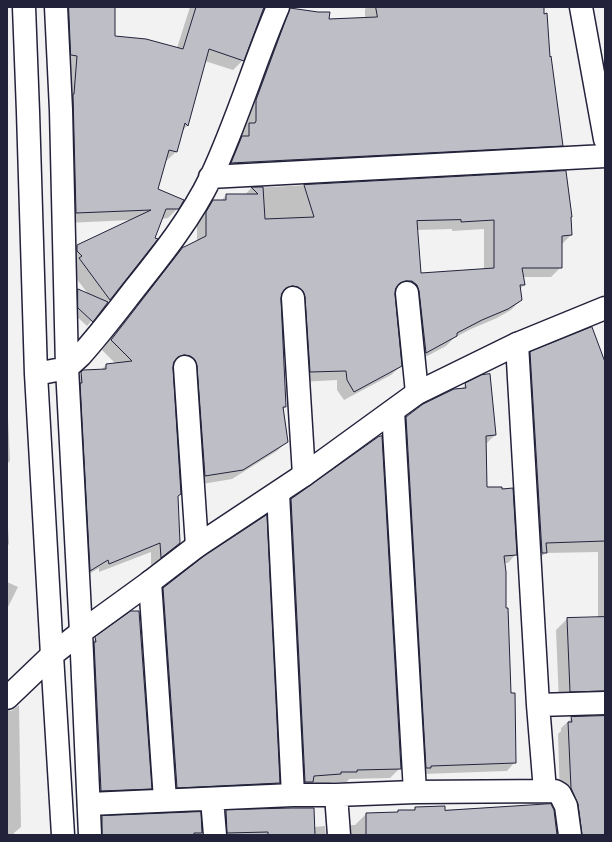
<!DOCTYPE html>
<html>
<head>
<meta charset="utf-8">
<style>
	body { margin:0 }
	#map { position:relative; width:612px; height:842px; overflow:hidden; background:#f2f2f3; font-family:Pangolin,sans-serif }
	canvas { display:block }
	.frame { position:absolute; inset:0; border:8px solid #22223b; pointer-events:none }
</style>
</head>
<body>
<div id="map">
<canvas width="612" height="842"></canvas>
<div class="frame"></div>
</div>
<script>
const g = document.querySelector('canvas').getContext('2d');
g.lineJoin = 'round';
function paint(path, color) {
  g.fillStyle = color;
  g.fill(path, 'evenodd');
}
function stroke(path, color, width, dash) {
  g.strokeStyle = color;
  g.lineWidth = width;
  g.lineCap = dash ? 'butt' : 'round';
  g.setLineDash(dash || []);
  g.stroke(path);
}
const shadow = new Path2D(`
	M60 7H114V37L177 48 190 7H263L243 60 233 70 205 61 187 126 181 132 176 152 165 162 157 190 178 208 168 218 161 219 110 299 87 326 73 313V295L78 290 89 295 69 269 67 256 77 246 132 220 66 223Z
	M367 7H543L549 58 562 145 550 157 220 174 238 136 245 129V113L279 20 290 9 328 20 365 19V9Z
	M565 172 571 235 561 245V267L551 277H523L524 285 520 289 521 300 511 310 497 318 471 329 454 338 446 346 416 362 402 291 394 290 401 366 391 375 344 400 337 390V380L301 382 288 296 280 295 285 407 282 410 287 441 277 451 232 479 196 485 180 365 172 364 179 543 169 552 151 566V552L99 572V568L81 579 72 383 84 371 101 370 106 365 116 364 102 350 173 258 183 248 197 242V223L204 211 214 201H221L226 195H245L251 188ZM452 229V231L484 229V270L420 274 417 230Z
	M531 353 605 364V708L559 702 556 630 567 619 598 618V552L545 553 535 564 519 364Z
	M466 384 495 435 487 443H485L487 488 516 554 508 563H504L505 609 515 762 507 771 423 774 398 426 406 417 461 389Z
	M7 417H8L10 461 7 464Z
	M291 500 400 768 390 778 349 779 347 782H332L330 783 310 785 303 792 281 510Z
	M7 511 9 544 7 546Z
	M7 582 18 587 7 609Z
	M164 589 279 783 270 792 168 796 154 598Z
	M96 638 151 788 141 798 91 800 86 648Z
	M19 705 21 827 14 833V835H7V711H11Z
	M605 717V835H571L560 799 558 734 561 731V728L572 718Z
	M415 808 444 811 556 835H341L351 825H355L366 814 396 813 398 811H413Z
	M313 809 314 827 325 826 326 835H216L215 822 226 811Z
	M200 813 201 835H91V828L102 817Z`);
const building = new Path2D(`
	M69 7H115V36L146 39 183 49 196 7H264L244 61 209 49 188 126 185 123 177 152 169 150 158 189 184 200 179 209H166L155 238 158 239 110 300 79 258 82 256 77 251V245L151 210 76 213 73 94H74L77 56 71 55Z
	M376 7H544V14L547 13 550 57 551 56 563 146 231 163 242 136H249V123H255L256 121V100L290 8 318 12H330L329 19 377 17Z
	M566 171 572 217H571L572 235 562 236V268H522L525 285H520L522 300 508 309 482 320 457 333V336L426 353 419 291 417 285 412 281H406L400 283 396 288 395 294 402 366 354 392 347 380 346 371 310 372 305 297 303 291 298 287 292 286 286 288 282 293 281 299 286 407H283L288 442 243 470 205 476 197 366 195 360 190 356 184 355 178 357 174 362 173 368 181 494 178 496 180 543 161 558 160 543 109 564 108 560 90 571 80 383H82L81 372 83 370 106 369V364L132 361 111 340 183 247H184L206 236V212L213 200H226V194H258L251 187H263L265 219 314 217 304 185ZM461 220V222L494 220V268L421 273 417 221Z
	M78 289 108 302 93 322 78 308Z
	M592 327 605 362V541L546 543 547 553H542L530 352Z
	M490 374 496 435 486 436 487 487H502V489L513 488 517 555 504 556 506 572V608H508L511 693H515L516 763 431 766V768H426L406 417 423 404 454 389 466 388 465 383 481 375Z
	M382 436 401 769 357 770V772H341V774L314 776 313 782H305L291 499 378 437Z
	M267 515 280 783 177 788 163 588 204 556Z
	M131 611H139L152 789 101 791 94 642H96L95 637Z
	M605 617V691L570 692 567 618Z
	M605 716V835H582L578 804 571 788 568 722H572L571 717Z
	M551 804 554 810 557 835H366V813L398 812V810H415V807L445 806V810Z
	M293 808H314L315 835H268V832L227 833 226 810Z
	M201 812 202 833H194V835H102V816Z`);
const street = new Path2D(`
	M24 7 28 112 36 374 52 655
	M56 7 61 110 67 368 81 632
	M581 7 605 139
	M210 177 605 156
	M407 293 417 393
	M293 298 304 475
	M517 344 538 705 545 791
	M185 367 197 546
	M36 374 67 368 80 356C100 334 118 310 136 287 164 252 191 218 211 177 237 122 254 63 278 7
	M393 411 415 792
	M278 493 293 795
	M150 582 165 800
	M538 705 605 703
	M336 795 339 835
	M212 799 215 835
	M89 804 293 795H336L415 792 555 791 560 794 566 806 570 835`);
const secondary = new Path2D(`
	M81 632 90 835
	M52 655 63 835
	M7 698 52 655 81 632 150 582 197 546 304 475 417 393 517 344 605 308`);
paint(shadow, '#0003');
paint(building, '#bebec6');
stroke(building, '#22223b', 1);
stroke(street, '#22223b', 25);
stroke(secondary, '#22223b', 25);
stroke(street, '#fff', 22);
stroke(secondary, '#fff', 22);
</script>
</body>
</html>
